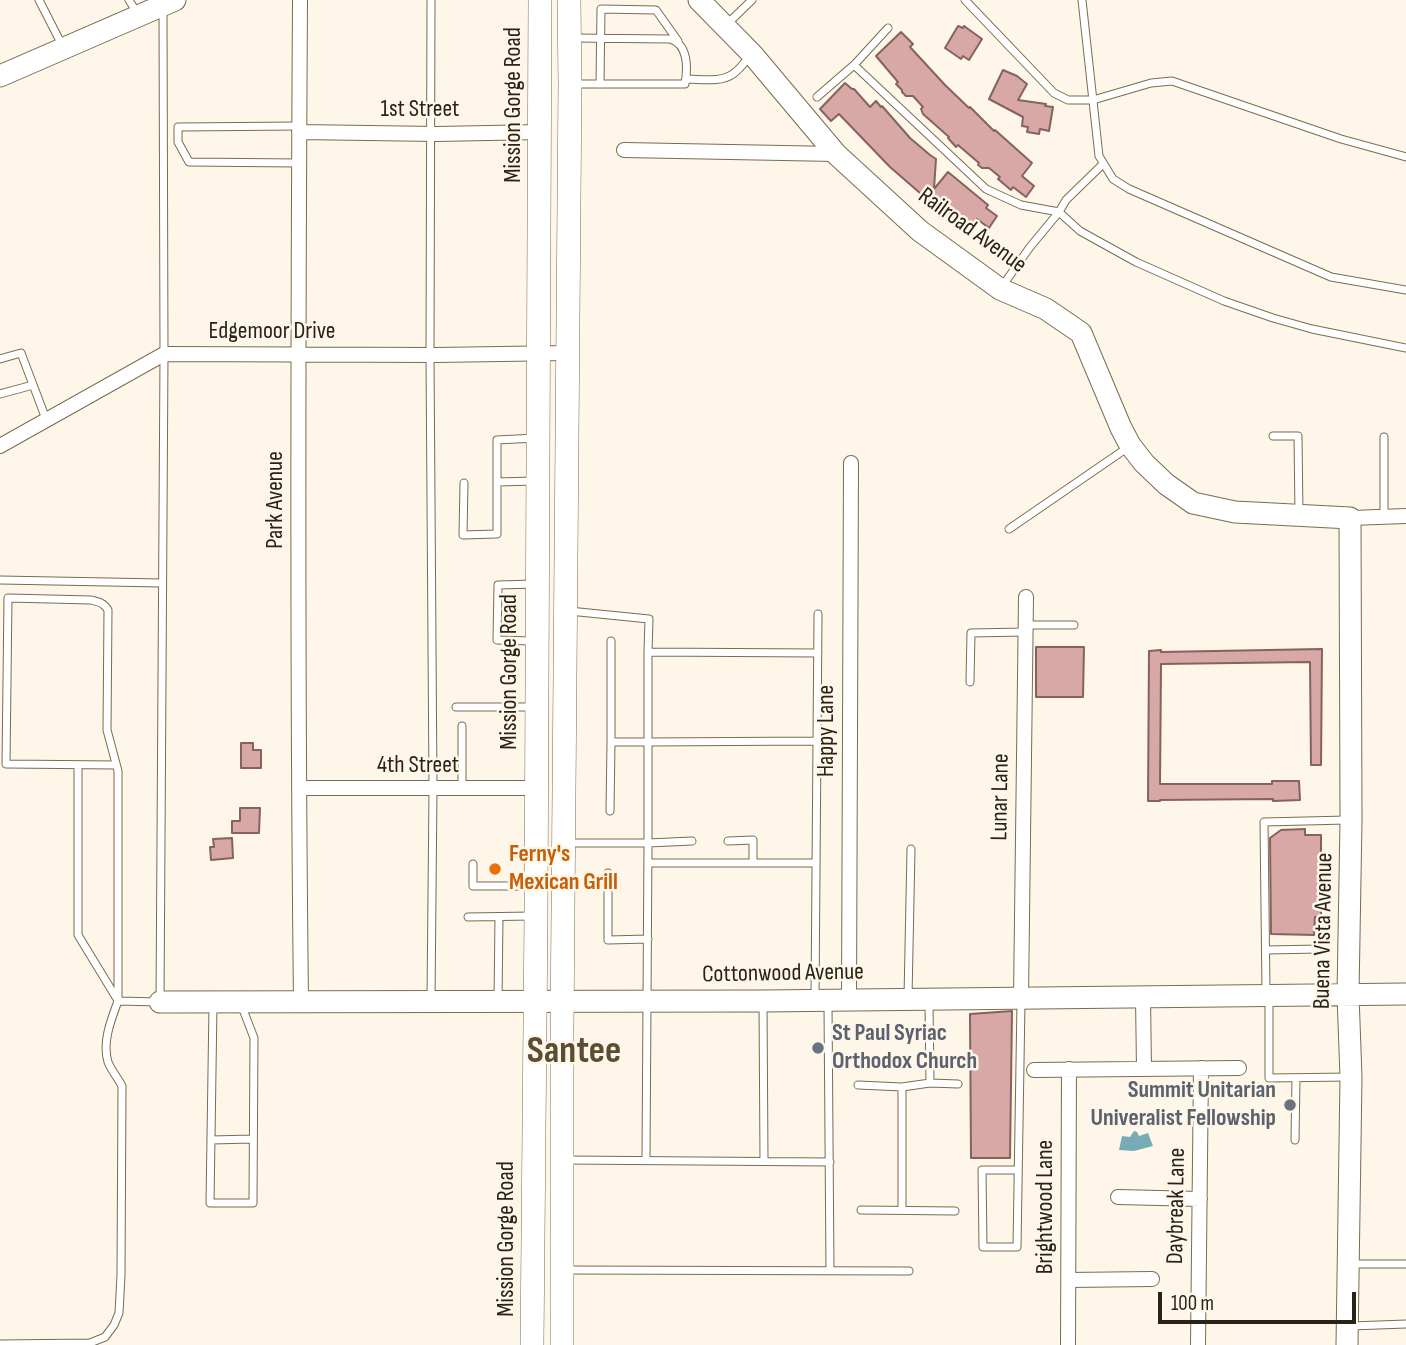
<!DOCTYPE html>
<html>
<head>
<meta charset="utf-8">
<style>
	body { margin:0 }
	#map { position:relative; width:1406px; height:1345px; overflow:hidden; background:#fdf6e9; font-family:"Sofia Sans Condensed",sans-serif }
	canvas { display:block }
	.scale { position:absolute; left:1158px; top:1292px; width:198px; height:32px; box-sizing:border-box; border:4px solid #292317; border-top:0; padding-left:9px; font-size:21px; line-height:24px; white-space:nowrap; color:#292317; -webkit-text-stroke:5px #fdf6e9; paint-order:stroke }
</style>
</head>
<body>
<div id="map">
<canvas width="1406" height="1345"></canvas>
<div class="scale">100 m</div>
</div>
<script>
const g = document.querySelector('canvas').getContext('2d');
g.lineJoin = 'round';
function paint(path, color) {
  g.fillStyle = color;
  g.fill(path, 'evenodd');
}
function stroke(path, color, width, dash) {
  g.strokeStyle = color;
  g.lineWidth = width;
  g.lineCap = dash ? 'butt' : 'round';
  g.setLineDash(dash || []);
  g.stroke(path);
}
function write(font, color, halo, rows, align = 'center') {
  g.font = font + ' "Sofia Sans Condensed",sans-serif';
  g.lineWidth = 5;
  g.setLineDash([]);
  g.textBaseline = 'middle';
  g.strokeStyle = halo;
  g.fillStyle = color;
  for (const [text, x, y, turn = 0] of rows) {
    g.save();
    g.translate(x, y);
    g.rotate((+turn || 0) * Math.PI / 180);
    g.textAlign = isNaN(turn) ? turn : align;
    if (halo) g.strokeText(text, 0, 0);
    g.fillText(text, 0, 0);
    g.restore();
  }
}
const water = new Path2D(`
	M1134 1131 1137 1132 1139 1136 1148 1133 1153 1146 1134 1151 1119 1150 1122 1136 1130 1137Z`);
const building = new Path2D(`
	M958 26 963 28 964 26 982 39 969 60 963 56 961 59 945 48Z
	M901 32 913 44 910 47 945 85 969 108 970 107 994 131 995 130 1032 163 1022 176 1034 186 1026 197 1013 187 1011 190 998 179 1000 177 989 168H982L978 165 979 163 958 145 956 147 948 138 949 137 923 114 921 109 923 107 913 96H906L902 92V90L896 84 898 82 876 56Z
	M1003 70 1017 76 1027 84 1018 100 1046 104 1045 106 1053 107 1049 131 1040 129 1039 134 1027 132 1028 127 1022 126 1023 117 989 99Z
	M845 83 852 89H854L870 107 876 101 881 107 882 106 910 138 930 155 936 159 934 189 948 172 988 205 986 208 997 216 989 228 977 219 966 233 890 167 839 114 831 121 820 109Z
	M1036 647H1084L1083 697H1036Z
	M1322 649 1321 765H1311L1310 662 1161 664 1160 784H1272V781H1299L1300 800 1273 801V799L1160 800V801H1148L1149 651 1161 650V652Z
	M241 743H253V750H261V768H241Z
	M240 808H260L259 833H232V821H240Z
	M1305 829V835H1321V917H1315L1314 935 1271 934 1270 838 1281 830Z
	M232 838 233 858 211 860 210 847H214L213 839Z
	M1012 1011 1010 1158H971L970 1014Z`);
const lane = new Path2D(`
	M39 0 62 45
	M129 0 137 13
	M965 0 1054 93 1068 100H1093L1151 83 1172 81 1341 139 1406 157
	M1082 0 1099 156 1113 179 1129 189 1331 277 1406 290
	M725 26 752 0
	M574 38 670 39C688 44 688 67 685 84H574
	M854 65 888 28
	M686 79C701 79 720 83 733 74 739 70 744 63 749 57
	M600 84 601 9 656 10 678 41
	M817 97 854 65 986 189 1021 205 1059 212
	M298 163 189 162 178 142V127L299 126
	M1059 212 1080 231 1136 262 1224 301 1273 318 1312 329 1406 348
	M1001 288 1030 247 1059 212 1066 200 1103 164
	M0 359 21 353 46 419
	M0 394 33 385
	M1273 436H1298L1299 514
	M497 482 535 481
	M464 483 463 535 497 534V440L536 438
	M1384 516V437
	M1009 529 1127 448
	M0 580 162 583
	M569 611 649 619 648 652
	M1026 625H1074
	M532 641 497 640 498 585 535 584
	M611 641V742H648V652L818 653
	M970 682 971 633 1025 632
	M456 707H532
	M78 765V935L117 999
	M462 788V726
	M610 811 611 742
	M692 841 648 843V742L817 741
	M728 841 753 840V863
	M568 843H648L646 1160
	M648 863H815
	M473 864V886H532
	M608 873V940L648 939
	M468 917 532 916
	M1266 950 1320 949
	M1266 993 1264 822 1347 820
	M1269 997V1078L1350 1077
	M815 998 818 614
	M908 998 911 849
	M431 1000 433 789 430 355 431 0
	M118 1001 160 1002 164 354 163 10
	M498 1001 499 917
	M763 1002 764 1161
	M929 1003 930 1083
	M828 1004 830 1271
	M213 1005 210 1203H253L254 1038 244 1012V1004
	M858 1085 902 1087 930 1083 958 1084
	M211 1140 253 1139
	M1295 1140 1296 1078
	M566 1160 830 1162
	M1017 1170H982L983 1247H1017L1021 1002
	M861 1210 955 1211
	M902 1210V1087
	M1352 1264H1406
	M567 1270 909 1271
	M1351 1326 1406 1324
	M0 1344 90 1343 105 1337 114 1325 119 1313 121 1275 122 1086C118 1078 111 1070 108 1062 102 1042 111 1020 118 1001V771L107 730 108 610C104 603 99 602 91 600L8 598 6 764 116 765`);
const street = new Path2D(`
	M300 0C298 333 297 667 301 1000
	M299 132 437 134 540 132
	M624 150 836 154
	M0 446 164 354 435 355 567 353
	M1350 518 1406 516
	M299 788H536
	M1143 997 1144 1069
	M1021 998 1026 597
	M849 1000 851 463
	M1034 1070 1239 1068
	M1118 1197 1200 1199
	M1069 1280 1152 1279
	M1068 1345 1069 1069
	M1198 1345 1201 1068`);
const secondary = new Path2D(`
	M699 0 752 54 836 154 920 231 1000 289 1046 309 1081 333 1121 428 1130 445 1144 463 1166 484 1193 503 1235 512 1350 518 1351 820 1348 995 1351 1077 1347 1345
	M0 76 175 0
	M160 1002 763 1001 1406 994`);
const primary = new Path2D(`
	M532 1345 536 916 540 0
	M562 1345V1027L570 84 569 0`);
const markers = [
	[495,869,7,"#e8710a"],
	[818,1048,7,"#6b7280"],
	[1290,1105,7,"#6b7280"]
];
const streetNames = [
	["Mission Gorge Road",514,105,-90],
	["1st Street",420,110],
	["Railroad Avenue",972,231,36],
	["Edgemoor Drive",272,332],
	["Park Avenue",276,500,-90],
	["Mission Gorge Road",510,672,-90],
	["Happy Lane",827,731,-90],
	["4th Street",418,766],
	["Lunar Lane",1001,797,-89],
	["Buena Vista Avenue",1324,931,-89],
	["Cottonwood Avenue",783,974,-1],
	["Daybreak Lane",1177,1206,-89],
	["Brightwood Lane",1046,1207,-90],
	["Mission Gorge Road",507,1239,-90]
];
const foodNames = [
	["Ferny's",509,855],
	["Mexican Grill",509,883]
];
const worshipNames = [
	["St Paul Syriac",832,1034],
	["Orthodox Church",832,1062],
	["Summit Unitarian",1276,1091,"right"],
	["Univeralist Fellowship",1276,1119,"right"]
];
const townNames = [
	["Santee",574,1052]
];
paint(water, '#77abb6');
paint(building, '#d8a8a5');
stroke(building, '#86625f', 2);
stroke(lane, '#7a6c4e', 9);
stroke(street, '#7a6c4e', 16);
stroke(secondary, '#7a6c4e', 23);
stroke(primary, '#7a6c4e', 24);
stroke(lane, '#fff', 7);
stroke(street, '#fff', 14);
stroke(secondary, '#fff', 21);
stroke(primary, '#fff', 23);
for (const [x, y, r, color] of markers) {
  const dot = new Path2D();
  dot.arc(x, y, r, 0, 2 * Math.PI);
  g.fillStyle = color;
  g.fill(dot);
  stroke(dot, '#fdf6e9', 2.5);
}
write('24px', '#292317', '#fdf6e9', streetNames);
write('bold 24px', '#c56008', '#fdf6e9', foodNames, 'left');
write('bold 24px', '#5b616d', '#fdf6e9', worshipNames, 'left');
write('bold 38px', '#5a4d30', '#fdf6e9', townNames);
</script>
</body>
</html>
